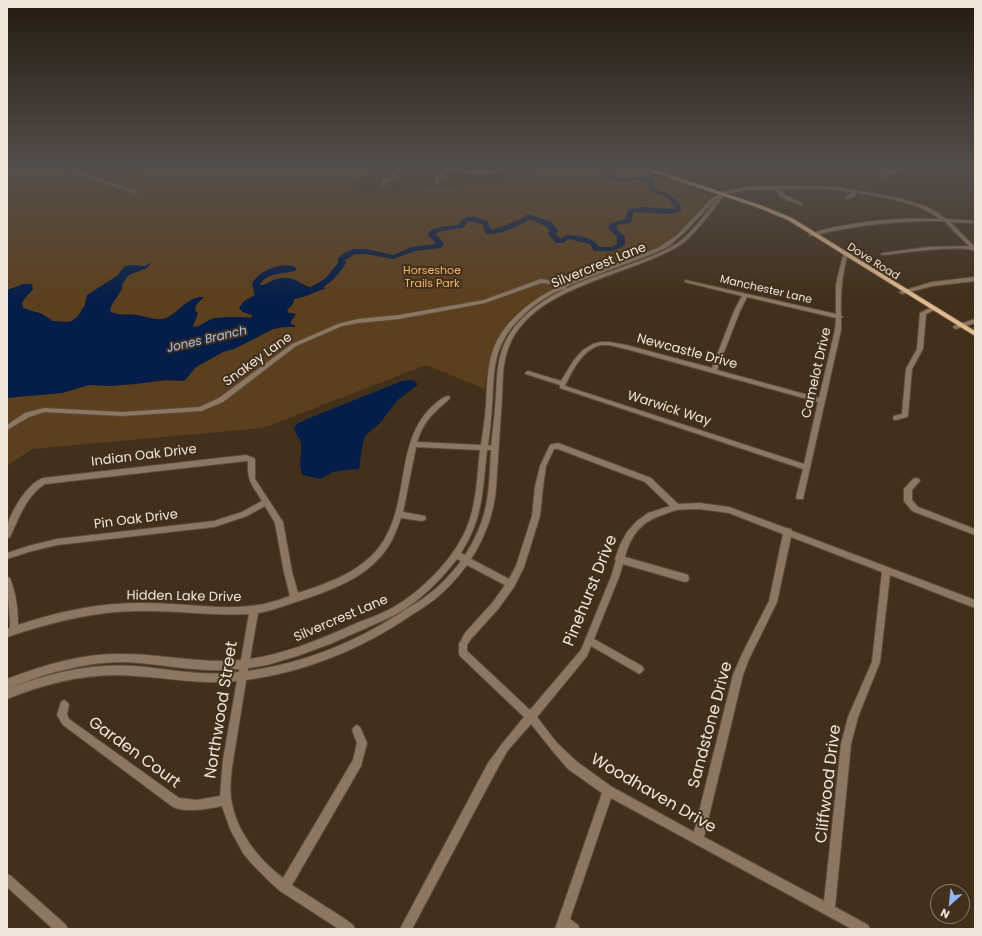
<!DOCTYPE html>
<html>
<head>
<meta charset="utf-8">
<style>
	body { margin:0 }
	#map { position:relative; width:982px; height:936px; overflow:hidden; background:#41301c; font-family:Poppins,sans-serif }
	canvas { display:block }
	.frame { position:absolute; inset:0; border:8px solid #f1e5da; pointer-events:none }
	.north { position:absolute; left:930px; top:884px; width:40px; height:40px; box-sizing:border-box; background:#41301c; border:1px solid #877868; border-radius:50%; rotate:207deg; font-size:11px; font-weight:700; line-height:16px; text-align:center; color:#f1e5da }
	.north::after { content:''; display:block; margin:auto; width:14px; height:18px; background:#90b8fd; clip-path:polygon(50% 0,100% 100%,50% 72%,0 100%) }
</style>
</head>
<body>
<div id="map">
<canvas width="982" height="936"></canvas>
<div class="frame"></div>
<div class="north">N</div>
</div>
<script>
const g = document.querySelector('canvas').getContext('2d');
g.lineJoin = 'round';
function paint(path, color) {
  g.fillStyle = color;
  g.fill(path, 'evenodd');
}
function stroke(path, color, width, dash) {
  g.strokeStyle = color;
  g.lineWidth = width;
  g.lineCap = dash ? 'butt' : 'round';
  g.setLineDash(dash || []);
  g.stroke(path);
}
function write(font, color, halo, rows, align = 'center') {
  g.font = font + ' Poppins,sans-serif';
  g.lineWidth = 4;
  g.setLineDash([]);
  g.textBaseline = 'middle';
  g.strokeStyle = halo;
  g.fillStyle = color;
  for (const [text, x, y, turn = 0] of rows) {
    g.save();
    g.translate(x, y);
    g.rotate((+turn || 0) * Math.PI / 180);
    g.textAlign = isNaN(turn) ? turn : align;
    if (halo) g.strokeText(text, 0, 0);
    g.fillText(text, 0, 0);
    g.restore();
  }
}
const green = new Path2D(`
	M7 168H56L92 180 101 177 174 168H377L348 188 366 194 533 180 531 168H631L712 196 674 236 663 245C609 268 534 281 501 333 499 337 495 342 493 346 489 359 487 375 485 389L426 365 263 428 32 449 7 466V398L9 397 62 393 89 385 136 384 171 380 183 381 186 379 196 367 223 352 251 341 273 329 296 326 290 323 295 313H289L287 311 294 299 306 296 323 289 318 285 311 288 269 282 264 285H259C265 274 282 271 294 271 276 268 263 265 252 284L255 295 247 300 243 312 253 317 214 318 196 328 193 326 198 313 195 311 196 305 201 296 188 302 166 318 158 319 131 314 120 315 111 312 109 310C111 302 115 299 119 294 124 288 122 280 129 274 136 269 146 272 151 263L145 266 130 265 124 267 117 276 87 295 85 305 78 316 72 321 67 322 53 321 42 314 23 308 22 302 33 289 27 283 7 290Z`);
const water = new Path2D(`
	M151 262 147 268 129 275 122 284C123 293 112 300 110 310L111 312C119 316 127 314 136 315 146 316 157 322 167 318 179 313 187 296 204 297L196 305 195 311 198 313 193 326 194 327C201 327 205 321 212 319 222 316 241 317 251 318L253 315 243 312 239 308 243 302 255 295 252 284C260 270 279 263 294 266L297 270C285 275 267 271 260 285 264 286 267 283 271 281 289 273 296 281 311 288L318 285 326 288 306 296 294 299 293 304 287 310 289 313 296 314 290 323 296 327H282L273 329 234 349 223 352 196 367 186 379 183 381 164 380 136 384 109 386 89 385 62 393 7 398V290L23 284H32L33 289 22 302 23 308 42 314 53 321 67 322 72 321 78 316 85 305 87 295 117 276 124 267 130 265 145 266Z
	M412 380 418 384 398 400 379 424 366 435 363 442 359 469H354L333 472 320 479 303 475C297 465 303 454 301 444 300 438 296 434 294 429L297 424 312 417 402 381Z`);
const stream = new Path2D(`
	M665 173 706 172 708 168
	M649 179 655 177`);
const river = new Path2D(`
	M596 168C608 168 610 176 619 178 632 181 639 172 654 180V188C664 193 681 197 681 211L672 214 634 212 631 223 617 225V229L625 237V245L613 251H594L590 244 568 239 563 243H556L548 234 550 230 545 226 529 219C522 226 497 236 486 234L482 224 469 221 463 228 441 231 436 234 444 243 441 248 415 251 393 259 366 254H355L345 260 346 263C336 279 325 289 307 293L303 291 325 279 338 263V258L344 253 353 249H366L393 255 412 247 436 244 428 235 429 231 440 227 458 225 464 218C473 215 479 218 488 221L490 228 492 230 519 220 528 214 551 222 558 230 556 234 561 239 566 235C577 236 593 236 599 247H612L617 244V237L609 229V224L625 219 629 209 643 207 675 209 668 198 649 190V182L639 180 615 181Z`);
const minor = new Path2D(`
	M76 168H81L77 171 78 172 138 192 135 193 76 174 73 171Z
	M400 168H405L386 183 383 187H381L383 181Z
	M446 168 486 171 508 168C491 177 469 173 451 170L439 179 438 183H436V178Z
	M900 168H908L888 174 883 179 880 178 886 172Z
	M813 186 843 188 902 199 925 206 936 212 946 219 975 221V223L950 222 975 247V251C961 244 901 253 883 255L881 254 883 253 928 247 969 246 944 221C898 220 855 225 811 236L809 235C816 231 827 229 835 227 870 220 905 217 940 219 916 201 885 198 856 192L853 197 847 199 845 198 852 192 821 188 779 189 785 195 802 203V205H800L781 197 775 189 746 190 725 194 724 196C713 210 694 236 680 245 628 277 534 285 509 346 502 363 503 380 502 397 500 428 498 458 496 488 494 514 485 537 471 559L509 579 516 566 532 516 535 487 540 466 550 445 558 443 651 478 678 504 699 503 729 507 786 528 791 529 792 531 975 600V608L890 575 880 662 858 717 851 744 835 907 868 925 870 929H852L611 798 570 919 578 925 580 929H555L602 793 568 769 551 749 531 724 508 750 496 771 412 929H400L488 763 502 744 524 717 460 656 459 653V644L465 633 493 602 505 585 467 565C460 574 452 584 443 592 434 601 424 607 413 614 364 648 306 672 246 680 243 701 239 722 236 743 233 761 229 780 231 798 235 830 258 859 283 878L353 760 357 743 352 730 354 727 357 725 360 727 367 743 361 766 292 885 345 919 353 925 355 929H339L280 891 271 883 252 864 243 853 230 829 222 806C206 809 189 813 173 807L63 725 57 715 61 702 64 700 67 702 69 705 67 714 69 719 179 798 197 800 220 796 223 760 237 681C203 685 170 678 136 676 91 672 49 682 7 699V689C49 673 90 663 135 666 170 669 204 677 239 672V669C201 674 162 663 123 662 83 662 44 674 7 689V679C44 665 82 653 122 654 162 654 201 664 241 660L249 614C212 616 176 610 139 611 94 611 49 623 7 637V629L10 628C10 611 7 594 7 577L10 578C16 593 18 609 18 625 57 612 98 603 139 603 180 602 223 612 264 604 273 602 282 599 290 596L284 572 275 523 265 506 247 516 214 527 57 545 32 551 7 559V553L32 545 57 539 214 521 242 512 262 501C252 484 247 482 248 461H246L45 484C26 496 19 518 10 537L7 538C7 534 6 529 7 526 12 510 27 484 43 478L246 455 254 458 255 460V479L283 522 292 572 298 593C330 583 366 570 384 540 411 496 394 438 436 403 440 400 444 396 449 396L450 398C447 402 442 405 438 409 428 418 421 428 417 442L481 445C483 432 485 418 486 405 487 388 487 370 492 353 501 323 531 300 558 287L554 284 541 283 485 303 399 319 358 323 342 326 296 346 223 402 201 411 122 416 44 412 29 417 7 430V425L25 413 44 408 122 412 200 407 219 398 292 344 338 324 358 319 399 315 484 300 541 279 557 282 562 285 589 274 658 248 677 235 712 198 724 192 746 187ZM719 197C707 211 694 231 679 242 660 255 636 262 615 270 574 283 520 304 503 347 497 363 497 378 496 395 495 412 493 429 491 446L488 445C490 432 491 419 492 406 494 375 492 353 512 327 520 318 529 309 539 302 547 297 556 290 566 289V287L572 284 655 253 669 246 686 231 713 202ZM416 447 480 450C477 476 477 502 467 527 454 559 422 591 392 608 378 616 362 620 348 627 316 641 284 654 250 659L258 613C272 611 285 605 299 601 328 591 361 580 381 556 391 545 396 532 401 518L422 521 425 520 426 518 425 516 403 512ZM554 449H558L645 482 670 506 648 513 637 521 627 532 620 545 615 559 616 560 611 577 581 650 530 710 467 651V645L471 639 499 608 514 587 524 567 540 516 543 487 546 466ZM487 450H491C489 493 489 518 465 555L461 553C484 516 482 492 487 450ZM699 509 729 513 783 534 769 601 742 654 733 675 694 832 612 787 576 761 557 743 537 717 587 656 591 646 636 672 639 674 642 672 644 669 642 666 594 639 619 577 623 564 685 582 688 581 689 578 688 575 685 574 625 557C631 534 642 521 665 514 669 512 673 511 677 510 684 509 692 509 699 509ZM791 537 882 572 872 662 848 717 841 744 824 901 704 837 743 675 749 659 777 602ZM457 559 461 561C452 573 441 585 429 594 422 600 414 604 406 609 359 641 305 663 248 671V668L267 665 297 656 330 644 393 616C419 602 439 582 457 559Z
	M844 252 848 253C842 275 840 293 841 316L843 317 841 318V330L803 499H797L796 497 803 469 560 388V385L526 374 525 373 528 371 561 381 574 360 583 350 593 344 601 342H609L626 345 712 368 734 311 742 296 685 282V280L836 314V284ZM747 297 836 318 835 330 819 398 717 370 740 311ZM601 345H609L626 349 818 402 804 464 565 386C572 370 583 349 601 345Z
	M975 277V281L932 286 902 294 899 292 932 282Z
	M934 306 937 308 936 309 926 314 923 349 912 369 908 415 907 417 896 420H894L893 418 894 416 902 414 906 369 917 349 920 313Z
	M975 319V323L956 329 953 327 954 326Z
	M916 478 919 479 920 481 912 490V500L918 507 975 529V535L912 511 904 501V489L913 479Z
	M7 874 11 876 66 925 68 929H53L7 887Z`);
const major = new Path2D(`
	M640 168H649L763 206 792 218 975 331V336L788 220 759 208Z`);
const farStreetnames = [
	["Dove Road",873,262,32],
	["Manchester Lane",766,290,13]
];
const farParknames = [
	["Horseshoe",432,271],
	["Trails Park",432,284]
];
const farWaternames = [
	["Jones Branch",207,340,-13]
];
const streetNames = [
	["Silvercrest Lane",599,266,-22],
	["Newcastle Drive",687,352,15],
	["Snakey Lane",258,360,-36],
	["Camelot Drive",817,373,-77],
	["Warwick Way",669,409,18],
	["Indian Oak Drive",144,456,-7],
	["Pin Oak Drive",136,520,-7],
	["Hidden Lake Drive",184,597,1],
	["Silvercrest Lane",341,619,-23]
];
const nearStreetnames = [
	["Pinehurst Drive",591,591,-68],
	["Northwood Street",222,710,-81],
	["Sandstone Drive",711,725,-75],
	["Garden Court",134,753,36],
	["Cliffwood Drive",829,784,-83],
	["Woodhaven Drive",653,794,30]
];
paint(green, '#5c3f1d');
paint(water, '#051d49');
stroke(stream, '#051d49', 1.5);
paint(river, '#051d49');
stroke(minor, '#5d4d3a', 2);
stroke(major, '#5d4d3a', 2);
paint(minor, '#8b7762');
paint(major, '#e2b98d');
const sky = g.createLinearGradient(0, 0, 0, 300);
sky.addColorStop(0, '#241a0f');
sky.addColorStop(0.56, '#544e4b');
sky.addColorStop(1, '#544e4b00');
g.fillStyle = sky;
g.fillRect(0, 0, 982, 300);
write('11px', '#f1e5da', '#41301c', farStreetnames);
write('11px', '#f8b66d', '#41301c', farParknames);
write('italic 12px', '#a9c4f1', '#41301c', farWaternames);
write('13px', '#f1e5da', '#41301c', streetNames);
write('16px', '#f1e5da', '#41301c', nearStreetnames);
</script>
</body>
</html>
